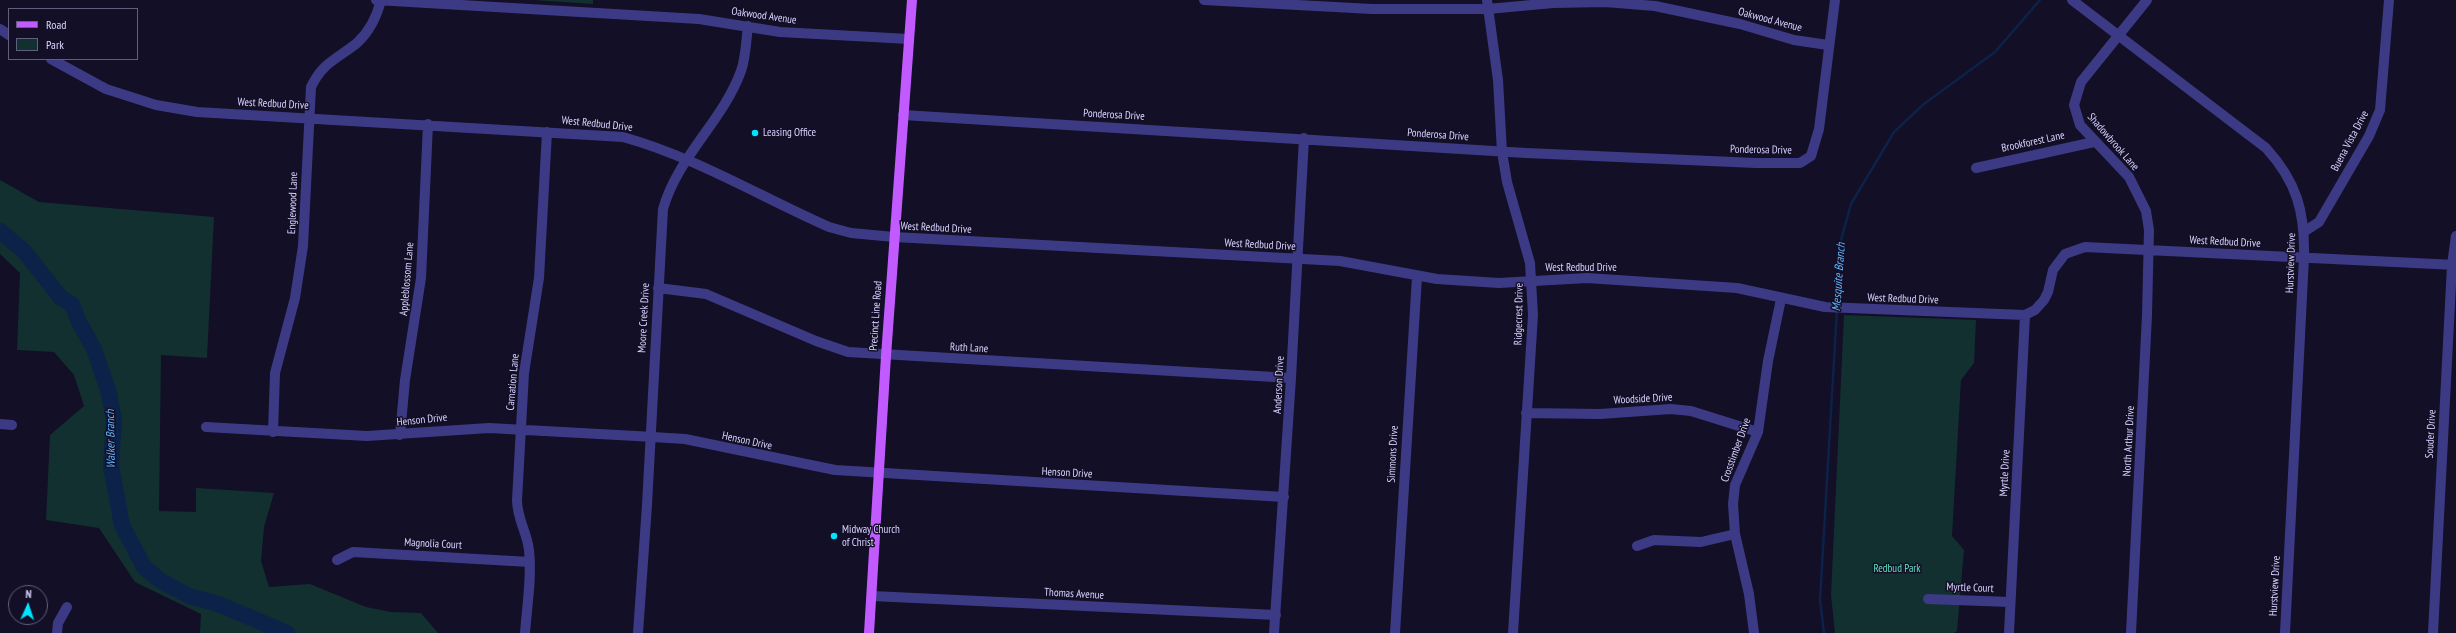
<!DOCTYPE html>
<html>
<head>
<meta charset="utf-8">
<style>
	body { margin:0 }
	#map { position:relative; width:2456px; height:633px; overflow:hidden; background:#130f26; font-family:"PT Sans Narrow",sans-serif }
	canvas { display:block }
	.legend { position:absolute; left:8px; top:8px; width:130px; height:52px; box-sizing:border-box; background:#130f26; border:1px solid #625e7d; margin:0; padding:5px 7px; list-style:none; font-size:12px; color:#d9d4ff }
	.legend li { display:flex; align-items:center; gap:8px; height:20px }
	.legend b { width:20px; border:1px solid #625e7d }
	.north { position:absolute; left:8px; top:585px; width:40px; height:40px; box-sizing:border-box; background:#130f26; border:1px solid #625e7d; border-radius:50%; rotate:3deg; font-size:11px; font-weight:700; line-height:16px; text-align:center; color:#d9d4ff }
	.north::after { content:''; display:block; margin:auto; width:14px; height:18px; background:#00e5ff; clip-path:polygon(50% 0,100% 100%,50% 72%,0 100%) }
</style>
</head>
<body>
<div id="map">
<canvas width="2456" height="633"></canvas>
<ul class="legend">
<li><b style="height:5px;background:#c25bff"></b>Road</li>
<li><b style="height:11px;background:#12302f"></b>Park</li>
</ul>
<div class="north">N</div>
</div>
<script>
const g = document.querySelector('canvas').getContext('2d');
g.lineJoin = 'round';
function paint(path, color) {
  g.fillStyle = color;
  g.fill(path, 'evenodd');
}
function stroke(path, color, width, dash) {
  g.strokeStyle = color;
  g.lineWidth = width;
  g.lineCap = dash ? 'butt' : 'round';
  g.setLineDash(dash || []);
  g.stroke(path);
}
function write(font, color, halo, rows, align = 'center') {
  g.font = font + ' "PT Sans Narrow",sans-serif';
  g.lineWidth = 3;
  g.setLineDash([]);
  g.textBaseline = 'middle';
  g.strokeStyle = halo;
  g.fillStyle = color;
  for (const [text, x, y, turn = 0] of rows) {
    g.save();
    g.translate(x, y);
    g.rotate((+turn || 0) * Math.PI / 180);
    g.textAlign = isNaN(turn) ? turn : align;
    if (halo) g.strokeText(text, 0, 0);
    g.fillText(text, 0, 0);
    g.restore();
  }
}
const green = new Path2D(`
	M534 0H593V4Z
	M0 180 39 202 214 217 207 358 161 355 159 511 196 512V488L274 493 264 527 261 561 269 587 310 584 366 607 391 612 421 613 438 633H200L201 614 135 582 99 528 46 520 50 435 84 406 74 375 54 352 17 350 20 273 0 254Z
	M1844 315 1976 320 1974 363 1961 380 1952 536 1964 550 1957 631 1954 633H1835L1831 595Z`);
const stream = new Path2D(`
	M1838 304 1841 240 1851 204 1894 132 1924 104 1995 52 2040 0
	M1824 633 1820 600 1837 309`);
const river = new Path2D(`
	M0 231 24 251 61 298 72 304 78 320 94 349 109 393 114 421 111 466 122 525 144 567 161 581 189 596 218 604 287 633`);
const minor = new Path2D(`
	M376 0 699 19 780 32 909 39
	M1204 0 1372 9H1488L1553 3 1605 2 1655 6 1740 24 1794 40 1828 45
	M1487 0 1498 80 1502 152 1507 182 1530 263 1533 315 1513 633
	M2072 0 2266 148C2297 182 2305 212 2304 257L2285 633
	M0 29 9 35
	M51 59 106 89 156 105 197 112 623 137C695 157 761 197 829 227L851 233 894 237 1340 261 1437 279 1499 283 1587 278 1737 288 1825 307 2025 315 2035 310 2044 300 2048 292 2053 270 2065 254 2085 247 2456 265
	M903 115 1526 153 1756 163H1800L1811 156 1819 129 1835 0
	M1976 168 2094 142
	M2305 231 2319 222 2369 136 2380 110 2389 0
	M658 288 706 294 816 341 848 352 1291 378
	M1526 413 1600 414 1671 409 1691 411 1758 432
	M0 424 12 425
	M206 427 367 436 489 428 636 436 685 439 835 470 1284 497
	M273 432 275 373 295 298 303 246 311 87C323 62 337 59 357 43 369 32 377 16 381 0
	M400 435 405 380 421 278 428 124
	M1637 546 1654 540 1701 542 1735 534
	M337 560 353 552 530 562
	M872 596 1276 615
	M1928 599 2010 602
	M57 633 58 623 67 607
	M525 633C527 606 532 577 529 550 527 532 517 519 517 500L524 373 539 278 547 132
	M638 633 647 505 663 209C678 156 723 121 741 71 746 57 746 41 748 26
	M1274 633 1291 378 1304 138
	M1395 633 1417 277
	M1754 633 1749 594 1735 534 1733 504 1735 485 1758 432 1768 361 1781 299
	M2009 633 2025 315
	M2131 633 2147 315 2149 230 2146 211 2129 177 2080 125 2074 105 2081 82 2147 0
	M2433 633 2452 265 2456 236`);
const major = new Path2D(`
	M869 633 886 356 912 0`);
const markers = [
	[755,133,4,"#00e5ff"],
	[834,536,4,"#00e5ff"]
];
const streetNames = [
	["Oakwood Avenue",764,16,8],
	["Oakwood Avenue",1770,20,15],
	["West Redbud Drive",273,104,3],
	["Ponderosa Drive",1114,115,3],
	["West Redbud Drive",597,124,6],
	["Ponderosa Drive",1438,135,4],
	["Buena Vista Drive",2350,141,-62],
	["Brookforest Lane",2033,142,-12],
	["Shadowbrook Lane",2113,142,49],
	["Ponderosa Drive",1761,150,1],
	["Englewood Lane",293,203,-88],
	["West Redbud Drive",936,228,3],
	["West Redbud Drive",2225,242,3],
	["West Redbud Drive",1260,245,3],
	["Hurstview Drive",2291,263,-88],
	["West Redbud Drive",1581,268],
	["Appleblossom Lane",407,279,-85],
	["West Redbud Drive",1903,299,2],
	["Ridgecrest Drive",1519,314,-89],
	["Precinct Line Road",876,316,-86],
	["Moore Creek Drive",644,318,-87],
	["Ruth Lane",969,348,3],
	["Carnation Lane",513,382,-85],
	["Anderson Drive",1279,385,-87],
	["Woodside Drive",1643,399,-3],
	["Henson Drive",422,420,-6],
	["Souder Drive",2431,434,-87],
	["Henson Drive",747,441,12],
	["North Arthur Drive",2129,441,-87],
	["Crosstimber Drive",1736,450,-70],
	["Simmons Drive",1393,454,-87],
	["Henson Drive",1067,473,3],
	["Myrtle Drive",2005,473,-87],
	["Magnolia Court",433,544,3],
	["Hurstview Drive",2275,586,-87],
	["Myrtle Court",1970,588,2],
	["Thomas Avenue",1074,594,3]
];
const poiNames = [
	["Leasing Office",763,133],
	["Midway Church",842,530],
	["of Christ",842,543]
];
const parkNames = [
	["Redbud Park",1897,569]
];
const waterNames = [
	["Mesquite Branch",1839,277,-86],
	["Walker Branch",111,439,-91]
];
paint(green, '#12302f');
stroke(stream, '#0c2248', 2.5);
stroke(river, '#0c2248', 16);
stroke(minor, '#3d3a85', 10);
stroke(major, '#c25bff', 10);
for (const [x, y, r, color] of markers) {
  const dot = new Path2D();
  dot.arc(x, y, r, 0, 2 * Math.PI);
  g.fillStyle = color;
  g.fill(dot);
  stroke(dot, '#130f26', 1.5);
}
write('11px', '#d9d4ff', '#130f26', streetNames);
write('11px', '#d9d4ff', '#130f26', poiNames, 'left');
write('11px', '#5fe0c0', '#130f26', parkNames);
write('italic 12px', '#62b6ff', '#130f26', waterNames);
</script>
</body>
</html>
